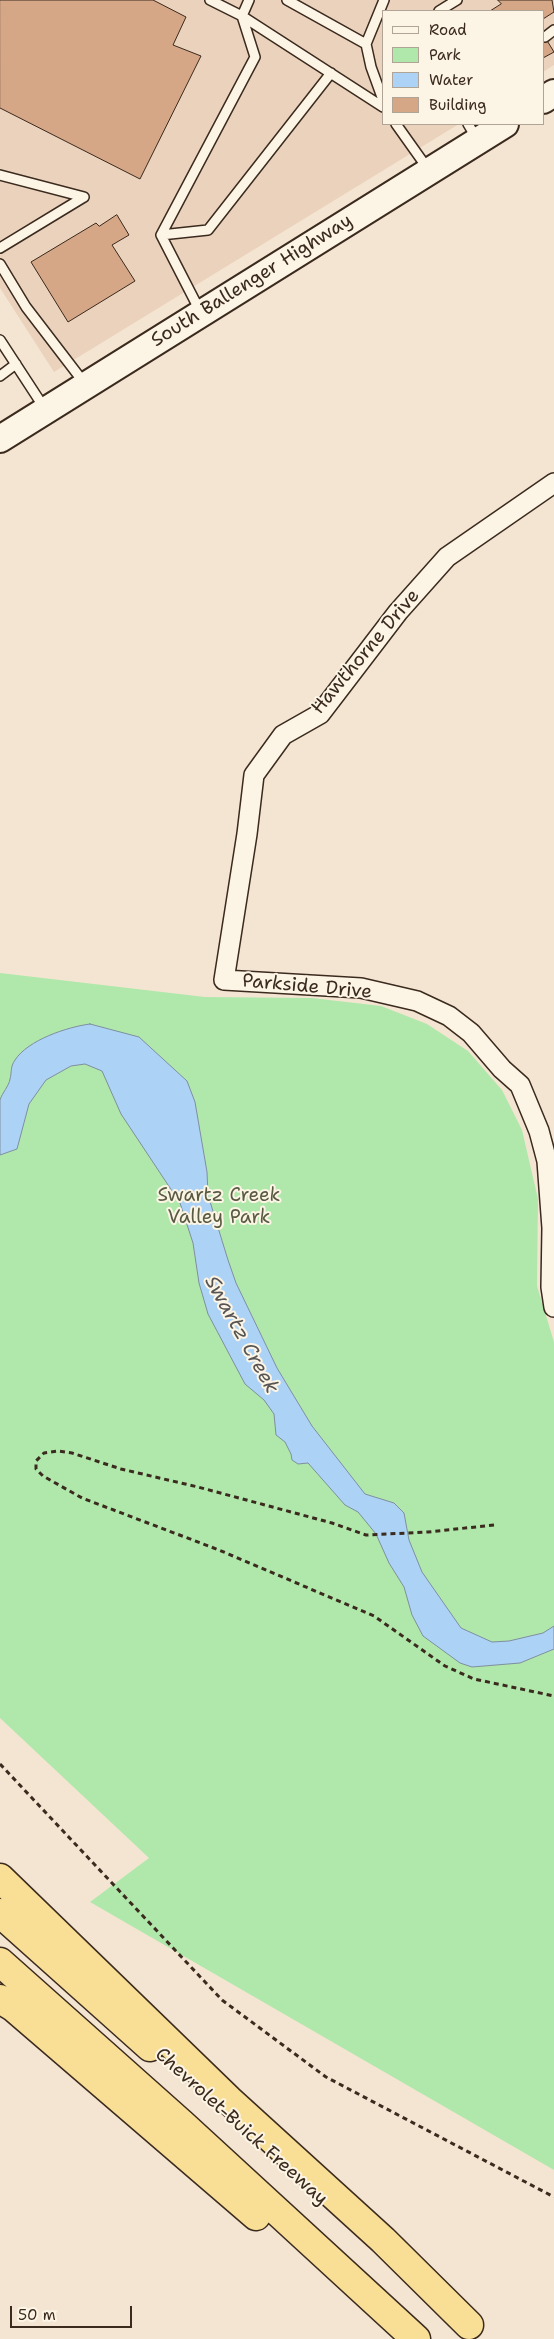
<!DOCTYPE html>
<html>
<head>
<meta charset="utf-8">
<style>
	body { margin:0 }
	#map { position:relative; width:554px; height:2339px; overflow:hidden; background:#f4e5d2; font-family:"Shantell Sans",sans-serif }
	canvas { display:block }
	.legend { position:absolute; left:382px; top:10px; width:162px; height:115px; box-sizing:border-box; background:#fcf5e5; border:1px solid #afa495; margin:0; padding:6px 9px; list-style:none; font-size:15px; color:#3b2a1e }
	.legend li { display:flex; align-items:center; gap:10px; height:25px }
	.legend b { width:25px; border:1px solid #afa495 }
	.scale { position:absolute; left:10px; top:2306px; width:122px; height:22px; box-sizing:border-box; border:2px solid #3b2a1e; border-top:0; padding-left:6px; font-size:15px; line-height:18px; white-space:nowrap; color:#3b2a1e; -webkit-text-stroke:4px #fcf5e5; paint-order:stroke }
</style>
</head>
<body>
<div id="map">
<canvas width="554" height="2339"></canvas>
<ul class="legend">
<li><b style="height:6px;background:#fcf5e5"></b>Road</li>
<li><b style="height:14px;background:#b0e8ab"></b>Park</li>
<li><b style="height:14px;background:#acd2f6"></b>Water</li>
<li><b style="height:14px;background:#d5a787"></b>Building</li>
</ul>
<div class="scale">50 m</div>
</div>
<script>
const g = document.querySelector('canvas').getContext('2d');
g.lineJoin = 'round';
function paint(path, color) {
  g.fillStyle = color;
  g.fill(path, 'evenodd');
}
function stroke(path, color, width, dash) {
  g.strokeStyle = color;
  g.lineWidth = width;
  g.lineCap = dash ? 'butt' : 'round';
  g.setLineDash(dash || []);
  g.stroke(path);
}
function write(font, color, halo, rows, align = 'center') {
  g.font = font + ' "Shantell Sans",sans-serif';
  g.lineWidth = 4;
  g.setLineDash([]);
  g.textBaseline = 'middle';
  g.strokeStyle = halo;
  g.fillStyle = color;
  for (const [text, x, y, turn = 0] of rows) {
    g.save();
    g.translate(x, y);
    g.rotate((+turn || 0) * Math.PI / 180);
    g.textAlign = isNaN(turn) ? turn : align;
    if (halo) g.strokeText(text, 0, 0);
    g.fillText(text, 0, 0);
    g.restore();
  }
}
const built = new Path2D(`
	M0 0H554V65L543 72V11H383V124H459L54 372 0 288Z`);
const green = new Path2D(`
	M0 973 205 997 312 998 381 1006 427 1024 468 1051 502 1090 522 1130 538 1199 537 1286 554 1342V2170L90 1902 149 1858 0 1718Z`);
const water = new Path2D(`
	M90 1024 139 1037 187 1081 195 1102 207 1172 208 1195 228 1260 236 1283 277 1368 312 1426 365 1494 394 1503 404 1513 409 1540 422 1572 461 1628 492 1642 509 1641 543 1633 554 1626V1649L520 1663 472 1667 460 1663 423 1636 412 1615 404 1587 389 1563 376 1534 358 1512 345 1505 308 1463 298 1464 292 1460 291 1454 285 1442 276 1435 274 1414 264 1400 245 1384 208 1314 199 1283 193 1243 180 1203 121 1114 102 1071 85 1064 71 1066 46 1080 29 1104 17 1149 0 1155C0 1138 0 1116 0 1100 2 1093 9 1086 10 1079 12 1072 10 1067 15 1060 28 1040 67 1027 90 1024Z`);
const building = new Path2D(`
	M0 0H153L186 17 173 45 201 56 140 179 0 108Z
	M498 0H552L554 12 543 19V11H490L501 4Z
	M543 34 554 52 543 58Z
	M117 215 129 235 112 245 135 281 68 322 31 262 96 223 99 226Z`);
const path = new Path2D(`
	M494 1525 428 1532 366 1535 332 1523 198 1487 121 1469 72 1453 58 1451 44 1453 36 1461V1469L43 1476 82 1498 219 1550 374 1616 445 1666 474 1679 554 1696
	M0 1764 222 2000 326 2077 554 2197`);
const lane = new Path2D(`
	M210 0 242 16 383 107
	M287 0 366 44
	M439 11 457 0
	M545 37 554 30
	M383 100 371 67 366 44 384 0
	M396 124 428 169
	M468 124 477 139
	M0 175 84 197
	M161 235 208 230 331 73
	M0 248 84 197
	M0 264 26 307 85 384
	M200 311 161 235 255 57 242 16 249 0
	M0 340 45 409
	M0 376 16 364`);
const street = new Path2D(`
	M554 483 447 557 398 612 320 714 283 735 254 775 247 834 224 980 361 988 417 1001 449 1016 471 1033 502 1069 520 1085 539 1131 547 1161 552 1228 551 1287 554 1307`);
const secondary = new Path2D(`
	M543 100 554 93
	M0 439 505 124`);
const highway = new Path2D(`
	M0 1878 229 2100 383 2240 469 2325
	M0 1913 150 2047
	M0 1962 182 2124 416 2339
	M0 1999 13 2007 256 2216`);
const streetNames = [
	["South Ballenger Highway",252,281,-32],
	["Hawthorne Drive",366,652,-50],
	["Parkside Drive",307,987,5],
	["Chevrolet-Buick Freeway",241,2127,42]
];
const parkNames = [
	["Swartz Creek",219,1196],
	["Valley Park",219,1218]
];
const waterNames = [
	["Swartz Creek",241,1335,61]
];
paint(built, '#ebd2bc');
paint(green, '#b0e8ab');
paint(water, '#acd2f6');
stroke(water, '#7f8fa0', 1);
paint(building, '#d5a787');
stroke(building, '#3b2a1e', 1);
stroke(lane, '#3b2a1e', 12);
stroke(street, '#3b2a1e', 22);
stroke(secondary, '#3b2a1e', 30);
stroke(highway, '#3b2a1e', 31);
stroke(path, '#3b2a1e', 3, [5, 4]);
stroke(lane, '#fcf5e5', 9);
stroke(street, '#fcf5e5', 19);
stroke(secondary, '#fcf5e5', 26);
stroke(highway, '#f9df96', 28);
write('19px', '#3b2a1e', '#fcf5e5', streetNames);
write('19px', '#585a41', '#fcf5e5', parkNames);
write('italic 20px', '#575454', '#fcf5e5', waterNames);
</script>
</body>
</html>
